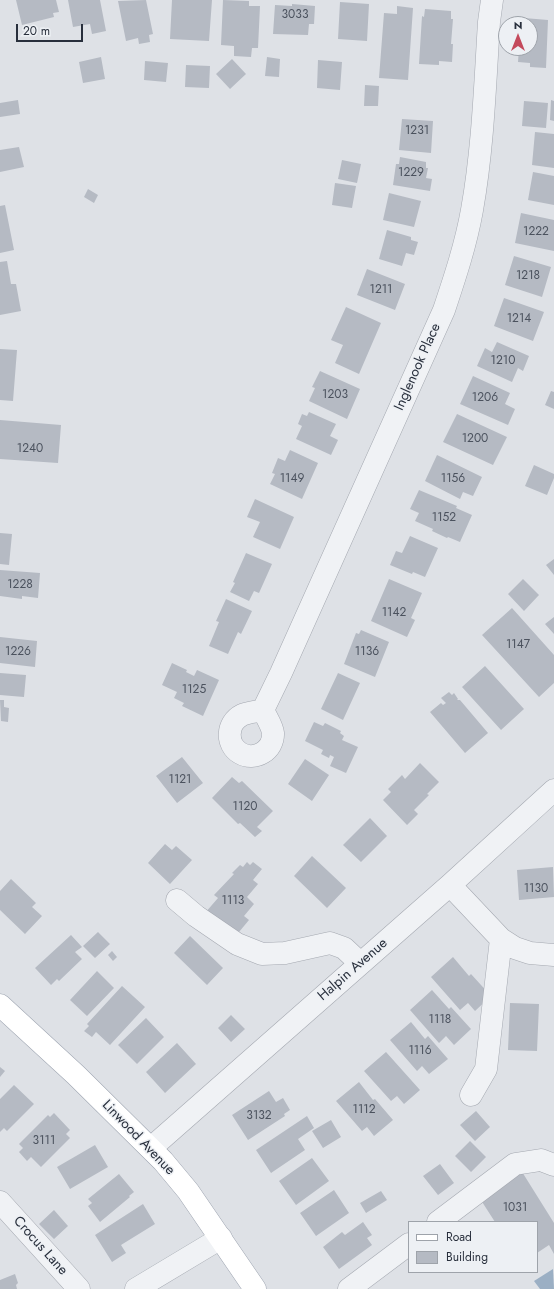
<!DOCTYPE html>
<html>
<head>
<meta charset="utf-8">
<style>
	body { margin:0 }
	#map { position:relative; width:554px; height:1289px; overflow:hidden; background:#dee1e6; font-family:Jost,sans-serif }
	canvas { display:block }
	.legend { position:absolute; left:408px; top:1221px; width:130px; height:52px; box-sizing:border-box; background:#edf0f4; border:1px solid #9ea3aa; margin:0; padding:5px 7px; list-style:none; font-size:12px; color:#282f3c }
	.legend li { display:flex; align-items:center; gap:8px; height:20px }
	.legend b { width:20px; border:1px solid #9ea3aa }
	.north { position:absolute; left:498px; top:16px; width:40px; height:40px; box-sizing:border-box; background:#edf0f4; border:1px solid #9ea3aa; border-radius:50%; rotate:0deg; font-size:11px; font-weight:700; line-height:16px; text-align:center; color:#282f3c }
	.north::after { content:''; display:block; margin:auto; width:14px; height:18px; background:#c44a5c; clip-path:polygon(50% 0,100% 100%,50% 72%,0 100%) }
	.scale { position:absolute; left:16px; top:24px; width:67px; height:18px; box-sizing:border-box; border:2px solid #282f3c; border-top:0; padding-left:5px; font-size:12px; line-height:14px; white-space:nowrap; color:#282f3c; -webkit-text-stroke:3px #edf0f4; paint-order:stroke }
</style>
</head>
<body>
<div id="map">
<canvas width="554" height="1289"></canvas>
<ul class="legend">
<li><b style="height:5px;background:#fff"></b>Road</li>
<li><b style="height:11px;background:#b5bac3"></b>Building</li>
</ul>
<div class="north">N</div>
<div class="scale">20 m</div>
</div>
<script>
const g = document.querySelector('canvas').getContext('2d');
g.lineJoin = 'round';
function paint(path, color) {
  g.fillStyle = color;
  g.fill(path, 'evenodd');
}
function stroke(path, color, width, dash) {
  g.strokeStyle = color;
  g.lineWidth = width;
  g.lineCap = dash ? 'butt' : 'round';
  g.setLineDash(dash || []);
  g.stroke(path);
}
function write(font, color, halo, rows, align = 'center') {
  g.font = font + ' Jost,sans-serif';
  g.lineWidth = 3;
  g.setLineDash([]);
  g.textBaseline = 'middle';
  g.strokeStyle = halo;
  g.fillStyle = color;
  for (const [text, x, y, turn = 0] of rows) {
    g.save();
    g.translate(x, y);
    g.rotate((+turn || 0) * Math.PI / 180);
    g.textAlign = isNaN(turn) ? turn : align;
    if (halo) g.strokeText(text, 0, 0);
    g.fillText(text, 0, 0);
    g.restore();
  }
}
const water = new Path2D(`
	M553 1269 554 1289H540L534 1281Z`);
const building = new Path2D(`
	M16 0H56L59 12 53 13 54 17 22 25Z
	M68 0H100L106 31 92 34 90 24 73 27Z
	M146 0 153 34 149 35 150 42 139 44 138 38 126 41 118 1Z
	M172 0H212L209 41 170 39Z
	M223 0 249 1V6H260L258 48H252L251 57 234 56V46L221 45Z
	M340 2 369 4 367 41 338 39Z
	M292 4 315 6 314 24H309L308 35 273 34 275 5 292 6Z
	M397 6 413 8 408 80 379 78 384 13 397 14Z
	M425 9 451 11V19H453L451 44H453L452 62 439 61V65L419 64 422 16 424 17Z
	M524 18 548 20 546 68 530 67V63L518 62 519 48H530V24H524Z
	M101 57 105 79 83 83 79 62Z
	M267 57 280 59 279 77 265 76Z
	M232 59 246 74 230 89 216 74Z
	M318 60 342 62 340 90 317 88Z
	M145 61 168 63 166 82 144 80Z
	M186 65 210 66 209 88 185 87Z
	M365 85 379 86 378 106H364Z
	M18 100 20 114 0 117V103Z
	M551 100 554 101V121L550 120Z
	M524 101 548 103 546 128 522 126Z
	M402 119 433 121 431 153 399 150Z
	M535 132 554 134V168L532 165Z
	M19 147 24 167 0 172V150Z
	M400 157 426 162V168H428L426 178 432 179 430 191 393 185 396 164H399Z
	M342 160 361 164 357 183 338 179Z
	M533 172 554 176V205L528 200Z
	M335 183 356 186 352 208 332 205Z
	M88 189 98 195 94 203 84 197Z
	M389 193 421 201 414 227 383 220Z
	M5 205 14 250 0 253V206Z
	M521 213 554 220V251L515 243Z
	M387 230 411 237V240L418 242 414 255 406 253 402 266 379 259Z
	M514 256 551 267 542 297 505 285Z
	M7 261 11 284H16L21 311 0 315V262Z
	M367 269 405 284 395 310 357 295Z
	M504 298 544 312 533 341 494 326Z
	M346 307 381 323 359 374 335 363 343 345 331 340Z
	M497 342 529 356 523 371 518 368 512 382 477 366 485 348 492 352Z
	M0 349 17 350 13 401 0 400Z
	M320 371 360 389 347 419 309 401 315 388 312 387Z
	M473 376 510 393 505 404 515 409 508 425 460 404Z
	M551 391 554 392V409L545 405Z
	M309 412 336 424 330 436 338 440 331 455 296 439 302 426 298 424 302 414 307 416Z
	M457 414 507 437 493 465 443 442Z
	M0 420 61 425 58 463 0 459Z
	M290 450 318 463 302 499 270 484 275 474 272 473 278 458 285 461Z
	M437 455 482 477 473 496 463 492 460 499 425 481Z
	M534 465 554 474V478L547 495 525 486Z
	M419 490 457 506 456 508 472 515 460 542 448 537 447 538 432 531 433 529 415 521 419 513 410 509Z
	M255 499 294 517 280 549 253 537 260 522 247 517Z
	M0 533 12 534 9 565 0 564Z
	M410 536 438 548 425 577 413 572 412 574 390 565 396 551 402 553Z
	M246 553 272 564 259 593 254 591 249 601 230 592 235 583 233 582Z
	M554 559V575L546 565Z
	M0 570 40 573 38 598 22 596V599L0 596Z
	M389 579 422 593 411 618 415 620 407 637 371 621Z
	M523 579 539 595 524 611 508 594Z
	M226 599 252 611 241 634 238 632 228 654 209 646 219 622 216 621Z
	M512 608 554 655V683L539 697 482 635Z
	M554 617V634L545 624Z
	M361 630 389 642 375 677 344 664 356 633 359 634Z
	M0 637 37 641 35 667 0 663Z
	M172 663 187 670 186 672 194 676 197 670 219 680 203 716 182 706 184 703 174 698 177 692 162 685Z
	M485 666 524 709 501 730 462 687Z
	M0 673 26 675 24 697 0 695Z
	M338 673 360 683 343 720 321 709Z
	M449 692 452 695 454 693 458 699 457 700H460L488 733 465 753 430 712 441 703 443 705 446 703 441 698Z
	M0 700H4V707L9 708 8 722 1 721Z
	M314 722 323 726 325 723 341 731 340 733 344 736 342 740 358 747 346 773 330 766 334 757 330 755 329 758 321 754 323 750 305 741Z
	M182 757 203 783 177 803 156 776Z
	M305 759 329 775 312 801 288 784Z
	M420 763 439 782 427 794 429 795 414 810 418 814 407 825 383 800 391 792 388 789 402 775 405 779Z
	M232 777 239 783 242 781 273 811 257 827 262 831 255 837 240 823 238 824 212 798Z
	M370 818 387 836 361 862 343 845Z
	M165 844 172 850 176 846 192 860 170 884 148 863Z
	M312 856 346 888 327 908 294 876Z
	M247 862 250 865 253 862 262 869 253 880 258 884 247 897 254 904 244 916 249 920 234 938 205 913 218 898 214 895 234 874 232 873 240 865 243 867Z
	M553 867 554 897 519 900 517 870Z
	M11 879 36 903 32 907 42 916 25 934 0 910V891Z
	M98 932 110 944 95 958 83 946Z
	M71 935 82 947 75 952 82 959 59 981 57 979 51 985 35 968Z
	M190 936 223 968 207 985 174 953Z
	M112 951 117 957 113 961 108 955Z
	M453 957 469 976 471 974 491 996 475 1011 468 1003 460 1010 431 977Z
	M97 971 114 988 87 1016 70 1000Z
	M122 986 145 1007 110 1045 96 1032 92 1037 84 1031 89 1026 87 1024Z
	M432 990 449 1009 451 1007 471 1029 454 1045 446 1036 439 1043 410 1010Z
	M510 1003 539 1004 537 1051 508 1050Z
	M231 1015 245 1029 231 1042 218 1028Z
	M146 1018 164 1037 137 1064 118 1045Z
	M411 1022 425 1039 428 1036 448 1059 429 1074 422 1066 417 1071 390 1040Z
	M177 1043 196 1064 165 1093 146 1072Z
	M386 1052 420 1090 404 1104 397 1096 391 1101 364 1071Z
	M0 1067 5 1071 0 1077Z
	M359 1082 373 1100 375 1099 393 1120 374 1136 367 1127 362 1131 336 1101Z
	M14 1085 34 1104 7 1131 4 1128 0 1132V1099Z
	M269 1091 276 1102 283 1098 290 1110 284 1114 285 1116 248 1140 232 1115Z
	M476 1111 490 1127 475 1141 460 1125Z
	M54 1113 70 1130 66 1134 70 1138 41 1167 31 1157 27 1161 19 1152 23 1148 19 1144 48 1115 50 1117Z
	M307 1116 314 1128 298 1139 305 1150 271 1173 256 1150Z
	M331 1120 341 1137 323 1148 312 1131Z
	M470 1141 486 1157 471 1172 455 1156Z
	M95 1145 108 1167 70 1189 57 1167Z
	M312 1158 329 1181 296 1205 279 1181Z
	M440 1164 454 1183 438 1195 423 1176Z
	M519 1167 554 1223V1254L549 1245 537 1253V1222H495L477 1194Z
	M119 1174 134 1192 129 1196 130 1197 100 1222 88 1206 92 1203 88 1199Z
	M334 1190 349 1213 316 1236 300 1213Z
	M381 1191 387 1200 366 1213 360 1203Z
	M143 1204 155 1224 121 1245 126 1253 112 1262 95 1235Z
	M54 1210 68 1226 54 1239 39 1224Z
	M363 1222 372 1235 367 1238 372 1245 339 1269 323 1247 342 1232 345 1235Z
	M15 1274 18 1283 16 1285 17 1289H0V1280Z`);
const minor = new Path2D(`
	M263 710 281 673 444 310C455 277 466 244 472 210 483 148 485 85 489 22L492 0
	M263 710C266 717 272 725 273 733 274 750 255 762 240 753 226 745 226 723 242 715 248 712 256 712 263 710Z
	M450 885 501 939 515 948 530 953 554 955
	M177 900 196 916 237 944 262 954 285 953 330 943 344 948 360 963
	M471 1095 486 1069 501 939
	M151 1148 450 885 554 790
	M0 1202 79 1289
	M438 1222 515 1164 541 1160 554 1165
	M136 1289 221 1238
	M349 1289 409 1244`);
const major = new Path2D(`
	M0 1005 76 1075 163 1161 188 1191 255 1289`);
const numberNames = [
	["3033",295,15],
	["1231",417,131],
	["1229",411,173],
	["1222",536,232],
	["1218",528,276],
	["1211",381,290],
	["1214",519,319],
	["1210",503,361],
	["1203",335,395],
	["1206",485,398],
	["1200",475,439],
	["1240",30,449],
	["1149",292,479],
	["1156",453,479],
	["1152",444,518],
	["1228",20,585],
	["1142",394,613],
	["1147",518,645],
	["1226",18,652],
	["1136",367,652],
	["1125",194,690],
	["1121",180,780],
	["1120",245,807],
	["1130",536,889],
	["1113",233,901],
	["1118",440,1020],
	["1116",420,1051],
	["1112",364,1110],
	["3132",259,1116],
	["3111",44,1141],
	["1031",515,1208]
];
const streetNames = [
	["Inglenook Place",418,367,-66],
	["Halpin Avenue",353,970,-41],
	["Linwood Avenue",138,1138,46],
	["Crocus Lane",40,1246,48]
];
paint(water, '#9bafc4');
paint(building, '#b5bac3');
stroke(minor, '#a4a8b0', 23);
stroke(major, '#9ea5b1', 23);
stroke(minor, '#f0f2f5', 22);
stroke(major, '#fff', 22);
write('12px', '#4b525e', null, numberNames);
write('14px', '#282f3c', '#edf0f4', streetNames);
</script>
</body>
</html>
